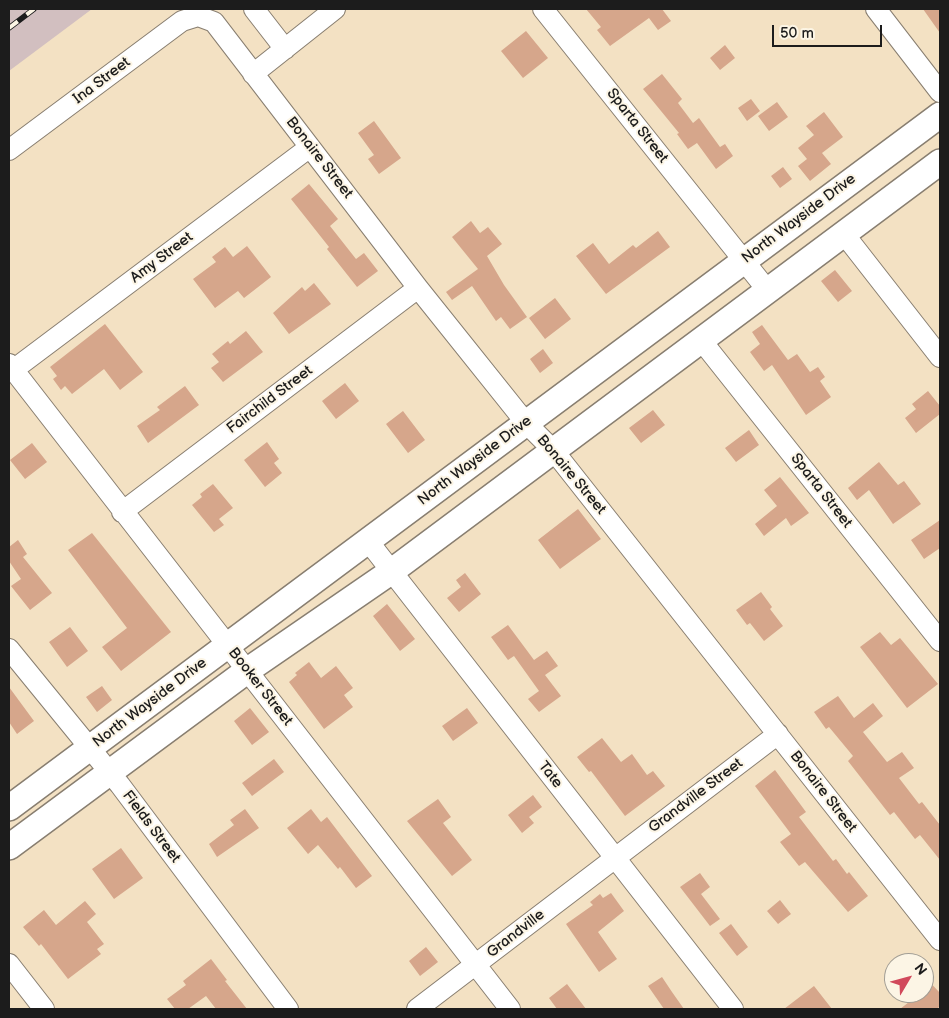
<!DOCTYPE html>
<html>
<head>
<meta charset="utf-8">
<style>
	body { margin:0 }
	#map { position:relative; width:949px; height:1018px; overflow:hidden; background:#f3e1c3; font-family:"Balsamiq Sans",sans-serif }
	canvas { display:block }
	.frame { position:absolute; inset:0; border:10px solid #1c1c1c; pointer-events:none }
	.north { position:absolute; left:884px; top:953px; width:50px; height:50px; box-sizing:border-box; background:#fcf5e5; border:1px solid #a29e95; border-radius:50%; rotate:53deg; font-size:14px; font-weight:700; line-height:20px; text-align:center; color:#1c1c1c }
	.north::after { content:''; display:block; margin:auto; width:18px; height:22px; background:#d1495b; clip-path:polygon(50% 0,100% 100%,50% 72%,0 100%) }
	.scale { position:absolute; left:772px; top:25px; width:110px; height:22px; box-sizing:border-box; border:2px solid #1c1c1c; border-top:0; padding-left:6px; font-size:15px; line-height:18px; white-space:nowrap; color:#1c1c1c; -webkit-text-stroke:4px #fcf5e5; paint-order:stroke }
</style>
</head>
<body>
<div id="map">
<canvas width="949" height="1018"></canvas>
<div class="frame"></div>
<div class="north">N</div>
<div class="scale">50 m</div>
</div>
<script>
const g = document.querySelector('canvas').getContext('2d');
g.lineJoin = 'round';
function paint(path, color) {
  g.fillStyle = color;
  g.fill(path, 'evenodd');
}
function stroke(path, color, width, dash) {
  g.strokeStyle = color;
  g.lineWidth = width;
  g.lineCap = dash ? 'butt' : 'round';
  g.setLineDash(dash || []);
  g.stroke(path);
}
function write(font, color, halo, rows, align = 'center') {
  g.font = font + ' "Balsamiq Sans",sans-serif';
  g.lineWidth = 4;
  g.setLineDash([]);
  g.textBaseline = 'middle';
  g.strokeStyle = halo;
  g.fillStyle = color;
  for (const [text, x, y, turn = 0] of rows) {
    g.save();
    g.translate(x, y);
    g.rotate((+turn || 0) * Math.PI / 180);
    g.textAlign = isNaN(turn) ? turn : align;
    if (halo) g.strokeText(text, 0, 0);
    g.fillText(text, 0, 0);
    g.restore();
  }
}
const industrial = new Path2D(`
	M9 9H92L9 71Z`);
const building = new Path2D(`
	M586 9H662L671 21 658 30 649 18 610 46 597 30 601 27Z
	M923 9H940V33Z
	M526 31 548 58 523 78 501 51Z
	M725 45 735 58 720 70 710 58Z
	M662 74 682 99 678 103 693 123 699 118 720 147 725 144 733 156 716 169 697 143 688 149 677 134 679 133 643 89Z
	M751 99 760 111 747 121 738 108Z
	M777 102 788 117 769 131 758 116Z
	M824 112 843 137 822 153 831 164 810 181 798 166 807 159 798 148 814 135 806 126Z
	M374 121 401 158 379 174 368 159 374 155 358 133Z
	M783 167 792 179 780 188 771 176Z
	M309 184 338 219 330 226 356 259 364 253 378 271 357 287 327 249 329 247 291 199Z
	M471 221 480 233 488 227 502 244 487 256 504 285 527 317 510 329 501 317 496 321 472 286 452 300 446 292 478 269 452 237Z
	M658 231 670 247 606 294 576 256 593 243 609 264 633 245 636 248Z
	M247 246 271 277 244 298 238 291 215 308 193 279 216 262 212 257 225 247 233 257Z
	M835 270 852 291 838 302 821 281Z
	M314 283 331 304 289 334 273 313 302 287 305 291Z
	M555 298 571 319 545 339 529 318Z
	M105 324 143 372 120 390 104 369 72 394 65 386 61 390 53 379 57 376 50 367Z
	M762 325 788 360 797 354 810 372 818 367 825 377 820 381 831 397 806 415 772 365 764 371 750 352 760 344 752 332Z
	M246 331 263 352 223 382 211 368 219 362 212 354 228 341 230 344Z
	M543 349 553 363 540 373 530 359Z
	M345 383 359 401 336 419 322 401Z
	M185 386 199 405 148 443 137 426 160 410 157 407Z
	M928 391 940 406V414L916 433 905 418 916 409 912 404Z
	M653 410 665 425 641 443 629 428Z
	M403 411 425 440 408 453 386 424Z
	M749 430 759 445 736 462 725 448Z
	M267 442 279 459 274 463 282 473 265 487 244 460Z
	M32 443 47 462 25 479 10 460Z
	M879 462 898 485 904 481 921 504 893 524 869 490 857 500 848 488Z
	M780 477 809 513 791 526 786 518 764 536 755 524 777 506 764 490Z
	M213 484 233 508 219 519 224 525 214 532 192 505 202 497 200 494Z
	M578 509 601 539 560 569 538 540Z
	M940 520V548L924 559 911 540Z
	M92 533 171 632 121 671 102 647 127 628 68 550Z
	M18 540 27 554 23 557 52 593 30 610 11 586 21 579 9 561V547Z
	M465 573 481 594 459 612 447 598 461 587 456 580Z
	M761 592 772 607 770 609 783 626 764 641 750 623 747 625 736 610Z
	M387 604 415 639 400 651 373 616Z
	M508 625 534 660 547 651 558 666 545 675 561 696 539 712 528 699 539 691 514 656 508 660 491 637Z
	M70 627 88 651 67 667 49 642Z
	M880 632 891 645 900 638 938 684 907 708 860 647Z
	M309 662 321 678 336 666 353 688 344 695 353 707 324 729 289 682 297 675 295 673Z
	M102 686 112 700 97 712 86 697Z
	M9 687 34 721 17 734 9 722Z
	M838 696 854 718 873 703 883 716 863 732 887 762 902 752 914 768 899 778 919 804 922 802 940 825V860L920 835 915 839 894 812 890 815 848 761 853 756 829 727 826 729 814 712Z
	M250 708 269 732 252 745 234 721Z
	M467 708 478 723 453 741 442 726Z
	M602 738 621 762 632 754 647 775 653 771 665 786 625 816 591 771 589 772 577 757Z
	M274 759 284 772 252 796 242 783Z
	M775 770 806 812 799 817 833 861 836 859 847 874 849 872 868 896 848 912 805 862 799 866 780 842 791 834 755 786Z
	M533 795 542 807 529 817 534 823 522 833 508 815Z
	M438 799 451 817 443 823 472 860 452 876 407 821Z
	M245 809 259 828 217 857 209 844 234 825 230 820Z
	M311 809 321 822 327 817 372 876 356 888 340 867 338 869 318 845 308 854 287 828Z
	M121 848 143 878 114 899 92 869Z
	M700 873 710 887 701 894 720 919 710 926 680 887Z
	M611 893 624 911 598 932 617 959 599 972 566 924 593 905 590 902 600 894 603 898Z
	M780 900 791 914 778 924 767 911Z
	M85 901 96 914 87 922 104 944 97 949 101 954 68 979 41 944 39 946 23 927 44 910 56 925Z
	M731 924 748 947 737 956 719 933Z
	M426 947 438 962 420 976 409 961Z
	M211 959 227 980 225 981 247 1009H216L206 996 188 1009H175L167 999 186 985 183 981Z
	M924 976 940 993V1006L937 1009H900L913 999 908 993H924Z
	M662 977 672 992 684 1009H664L648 986Z
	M567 984 586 1009H557L549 998Z
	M814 986 832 1009H784Z`);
const minor = new Path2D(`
	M254 9 285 49
	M543 9 768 291
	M876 9 940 92
	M198 16 214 22 418 288 526 423 553 450 940 940
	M253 74 335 9
	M9 150 182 21 198 16
	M844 234 940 357
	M701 340 940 641
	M9 364 510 1009
	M13 370 310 147
	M122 512 418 288
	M368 541 733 1009
	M9 649 120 785 288 1009
	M9 964 44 1009
	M417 1009 778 734`);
const major = new Path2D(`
	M9 808 940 115
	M9 847 248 670 392 571 940 162`);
const rail = new Path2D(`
	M9 28 34 9`);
const streetNames = [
	["Ina Street",102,81,-37],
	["Sparta Street",637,126,52],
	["Bonaire Street",319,158,52],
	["North Wayside Drive",799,219,-37],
	["Amy Street",162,258,-37],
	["Fairchild Street",270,400,-37],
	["North Wayside Drive",475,461,-37],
	["Bonaire Street",571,475,50],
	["Sparta Street",821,491,52],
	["Booker Street",260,687,52],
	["North Wayside Drive",150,703,-37],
	["Tate",550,775,52],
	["Bonaire Street",823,792,52],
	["Grandville Street",696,796,-37],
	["Fields Street",151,827,53],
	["Grandville",516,934,-38]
];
paint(industrial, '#d2bfc0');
paint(building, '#d6a68b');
stroke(minor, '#887e70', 22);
stroke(major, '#887e70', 28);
stroke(minor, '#fff', 20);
stroke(major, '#fff', 25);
stroke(rail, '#1c1c1c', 5.5);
stroke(rail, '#fcf5e5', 4, [11]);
write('15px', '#1c1c1c', '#fcf5e5', streetNames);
</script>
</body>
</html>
